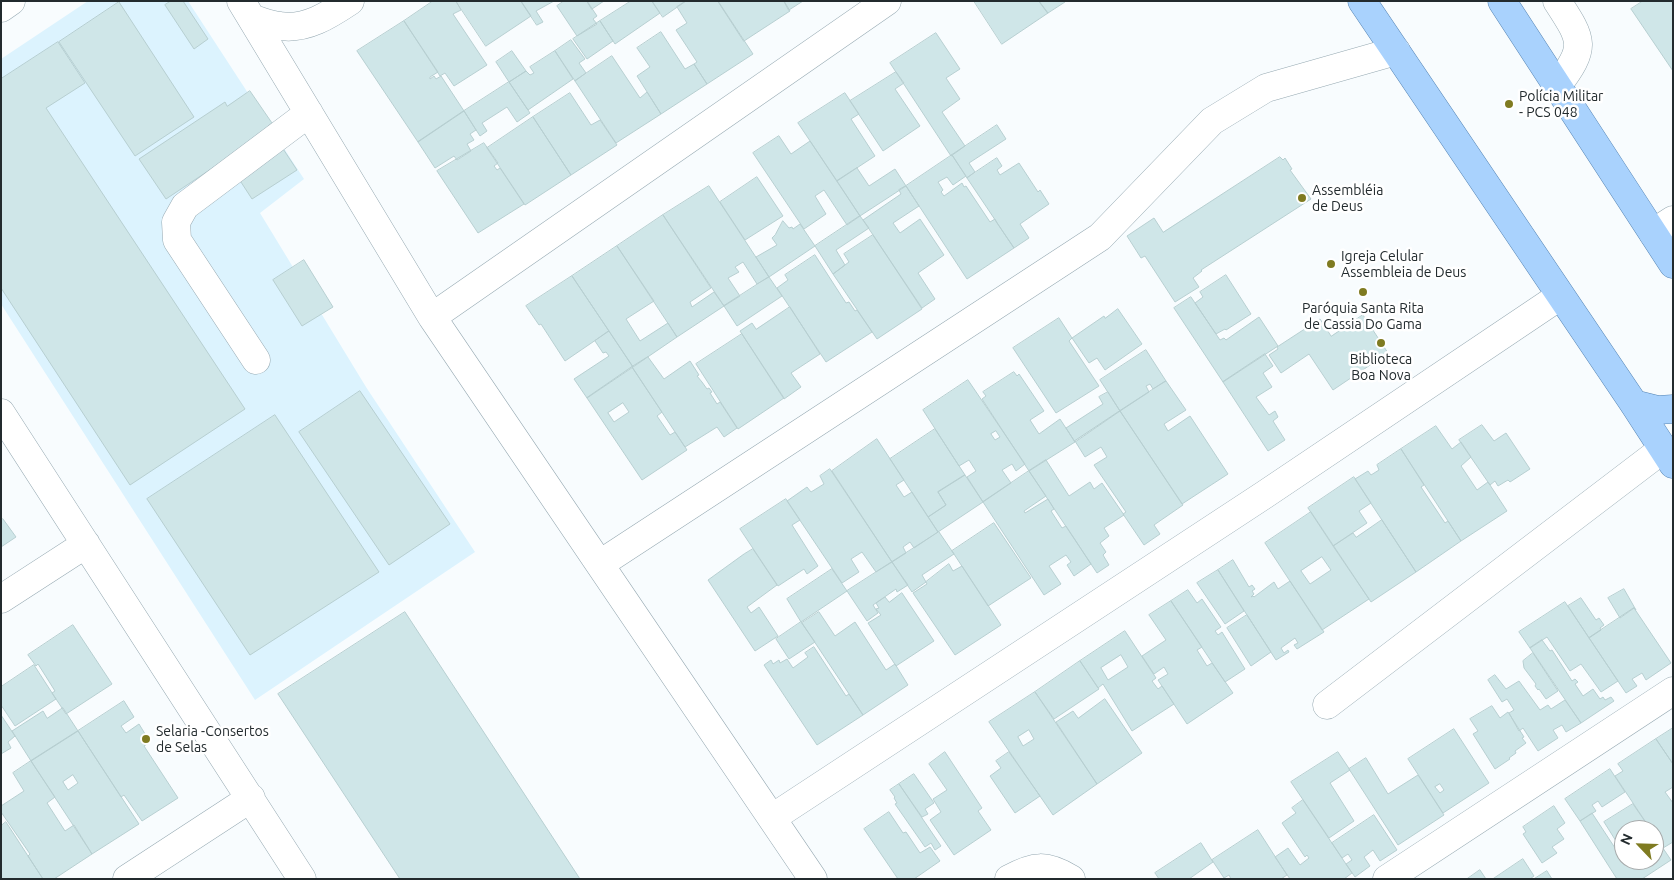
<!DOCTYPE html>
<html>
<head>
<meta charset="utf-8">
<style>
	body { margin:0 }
	#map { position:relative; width:1674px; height:880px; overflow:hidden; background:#f8fcfe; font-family:Ubuntu,sans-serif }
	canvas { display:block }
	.frame { position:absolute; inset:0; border:2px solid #232b2e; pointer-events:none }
	.north { position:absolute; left:1614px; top:820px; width:50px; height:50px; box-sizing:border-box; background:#fff; border:1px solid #a7aaab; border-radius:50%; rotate:294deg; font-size:14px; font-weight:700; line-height:20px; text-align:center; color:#232b2e }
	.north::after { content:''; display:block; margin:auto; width:18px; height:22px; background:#7f7b21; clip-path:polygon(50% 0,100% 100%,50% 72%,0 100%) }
</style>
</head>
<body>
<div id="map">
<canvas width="1674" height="880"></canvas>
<div class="frame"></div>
<div class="north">N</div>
</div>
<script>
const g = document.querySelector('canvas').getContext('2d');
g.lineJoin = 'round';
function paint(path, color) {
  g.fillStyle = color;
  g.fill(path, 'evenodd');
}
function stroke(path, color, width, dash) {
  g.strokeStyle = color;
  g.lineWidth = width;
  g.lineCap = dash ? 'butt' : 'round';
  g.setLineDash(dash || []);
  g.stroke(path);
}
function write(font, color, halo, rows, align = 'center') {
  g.font = font + ' Ubuntu,sans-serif';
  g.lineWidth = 5;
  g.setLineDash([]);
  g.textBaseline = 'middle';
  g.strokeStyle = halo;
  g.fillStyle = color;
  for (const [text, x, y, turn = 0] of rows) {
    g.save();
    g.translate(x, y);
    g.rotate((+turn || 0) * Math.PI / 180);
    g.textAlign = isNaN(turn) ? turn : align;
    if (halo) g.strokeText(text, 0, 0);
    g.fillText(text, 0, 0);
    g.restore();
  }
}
const built = new Path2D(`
	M88 1H188L304 179 260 213 366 387 475 552 255 700 1 304V59Z`);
const building = new Path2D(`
	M171 1H183L208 39 194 49 165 5Z
	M433 1H456L461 10 453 14 487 65 454 86 445 73 440 76 404 21Z
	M456 1H521L531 16 486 46Z
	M521 1H554L536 11 543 22 537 25Z
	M564 1H587L597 16 593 19 597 24 577 36 557 6Z
	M587 1H604L592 9Z
	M631 1H652L660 13 615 44 600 21Z
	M652 1H686L663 17Z
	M686 1H718L753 54 707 84 694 64 697 62 676 30 687 23 677 7Z
	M718 1H784L790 11 744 41Z
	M784 1H803L789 10Z
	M974 1H1039L1048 13 1002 44Z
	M1039 1H1065V2L1048 13Z
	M1643 1H1673V71L1631 9Z
	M119 2 194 117 135 156 59 42Z
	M404 21 438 72 430 77V79L434 76 436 79 441 76 464 111 418 142 357 51Z
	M600 21 613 41 587 59 573 39Z
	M661 32 685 69 694 64 707 84 661 114 637 76 650 67 637 48Z
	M936 33 960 69 946 78 960 99 942 112 965 146 951 156 890 63Z
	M571 40 585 59 579 63 586 73 575 81 555 51Z
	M58 42 85 83 46 108 245 409 130 485 1 288V79Z
	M512 51 526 71 509 82 496 62Z
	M555 51 573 79 528 110 509 82 526 71 530 75 534 73 530 67Z
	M612 56 640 98 647 92 661 114 616 143 575 81Z
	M896 72 904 83 895 89 920 126 883 151 850 101Z
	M509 82 530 113 517 122 507 107 482 123 487 131 480 136 464 111Z
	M250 91 272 123 268 126 297 170 252 199 226 159 166 199 139 159 225 102 227 106Z
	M570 93 591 125 600 120 617 145 571 175 533 117Z
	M845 93 859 114 851 119 875 156 837 181 798 123Z
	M464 111 476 130 470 134 474 140 467 144 471 151 457 160 454 156 435 168 418 142Z
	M533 117 571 175 525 205 487 148Z
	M997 125 1006 139 969 163 975 172 967 178 952 155Z
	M779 136 791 154 810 141 860 216 847 225 824 190 815 196 826 214 804 229 753 153Z
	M484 143 498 163 494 166 497 170 500 168 524 204 478 233 437 171Z
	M952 155 966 176 953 185 947 177 938 182 943 190 941 192 944 196 962 183 964 187 966 186 990 222 995 219 997 223 1014 248 967 279 906 186Z
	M1280 157 1283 160 1285 158 1292 169 1290 170 1311 199 1201 270 1202 271 1193 278 1199 287 1175 302 1145 256 1141 258 1127 236 1154 218 1163 232Z
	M997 158 1002 166 997 170 1000 175 1019 163 1038 192 1040 190 1049 204 1020 224 1029 238 1014 248 967 178Z
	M857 168 869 186 895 169 906 186 860 216 837 181Z
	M757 177 783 216 745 240 720 202Z
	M709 186 769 277 757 284 743 262 735 267 739 272 728 278 740 296 724 306 663 215Z
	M906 186 919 206 893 223 900 233 920 219 944 255 918 273 935 299 922 308 863 220 901 194 899 190Z
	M663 215 711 288 690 302 692 307 714 292 724 306 677 337 617 246Z
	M860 216 869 228 836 250 845 265 833 274 815 246Z
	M783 221 789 228 792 227 793 229 800 224 815 246 769 277 756 257 777 245 772 238 775 235Z
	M873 235 922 309 877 339 833 274 849 262 844 254Z
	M617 246 654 301 626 319 640 341 668 323 677 337 633 367 572 276Z
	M815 255 846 303 849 302 855 311 857 310 872 332 826 362 777 288 788 280 785 275Z
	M304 260 333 307 302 326 273 280Z
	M1226 275 1251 314 1226 330 1225 329 1216 334 1195 303 1203 297 1200 292Z
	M572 276 609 331 565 361 541 324 539 325 526 306Z
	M769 277 782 296 737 326 724 306Z
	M1191 297 1220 340 1224 338 1226 340 1259 317 1278 346 1223 382 1174 308Z
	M790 307 820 354 791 373 801 387 784 399 740 331 752 323 756 329Z
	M1118 309 1142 344 1105 370 1097 358 1089 363 1072 338 1104 316 1105 318Z
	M1363 315 1388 353 1333 390 1309 354 1281 373 1269 355 1278 349 1277 347 1320 319 1331 336Z
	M1059 318 1072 338 1069 341 1099 386 1056 413 1013 348Z
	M609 331 633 367 587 398 574 379 609 356 606 352 603 353 595 341Z
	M742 334 784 398 738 429 696 364Z
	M1146 350 1166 381 1153 389 1150 384 1146 386 1149 392 1120 411 1100 380Z
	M1265 354 1273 366 1263 373 1272 387 1256 397 1269 415 1275 411 1278 417 1273 421 1285 440 1268 451 1223 382Z
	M648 357 664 379 690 361 699 375 697 376 702 382 707 389 709 388 712 392 710 393 717 404 720 402 737 428 724 437 717 427 685 447 632 367Z
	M632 367 662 412 657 416 670 435 675 432 687 450 642 480 587 398ZM623 403 629 412 614 422 608 413Z
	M1014 372 1017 376 1019 374 1044 411 1030 420 1039 434 1060 419 1075 442 1029 471 982 399 986 396 983 392Z
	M968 380 1025 464 1016 471 1012 464 1002 470 1011 483 983 502 967 477 976 471 969 460 959 466 923 410ZM996 431 1000 437 995 440 991 434Z
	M1166 381 1186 410 1164 424 1168 431 1190 416 1228 474 1182 504 1120 411Z
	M360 391 450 524 389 565 299 432Z
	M1108 392 1120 411 1075 442 1066 428 1103 404 1099 397Z
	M1120 411 1183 505 1154 525 1160 534 1144 545 1123 514 1126 512 1094 465 1107 457 1101 447 1085 457 1075 441Z
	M275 415 379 572 250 655 147 499Z
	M1482 425 1494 441 1506 433 1530 469 1510 482 1508 480 1498 486 1495 481 1490 485 1459 440Z
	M1436 426 1452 449 1461 442 1471 457 1461 466 1477 490 1488 482 1507 511 1461 541 1401 449Z
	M935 429 965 475 938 492 946 505 928 517 890 459Z
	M877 439 904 480 896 485 904 497 912 492 938 532 914 548 910 542 903 547 906 553 892 562 832 471Z
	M1401 449 1424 485 1421 487 1445 523 1448 521 1461 541 1416 572 1355 479 1368 471 1371 475 1379 470 1377 465Z
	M1046 460 1069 496 1090 482 1094 489 1102 483 1124 515 1104 528 1109 536 1100 543 1106 552 1103 555 1109 565 1097 573 1029 471Z
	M830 469 892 562 876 572 862 552 851 559 859 572 842 583 787 501 807 487 811 492 824 484 820 476Z
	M1029 471 1046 496 1024 511 1025 513 1048 499 1054 509 1051 511 1062 528 1066 526 1091 564 1074 576 1067 565 1071 562 1066 555 1049 566 1061 584 1044 595 983 502Z
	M965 475 983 502 938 532 928 517 946 505 938 492Z
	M1354 477 1371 503 1359 511 1367 523 1333 546 1308 508Z
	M786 499 800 520 792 525 818 566 807 574 804 569 778 586 740 529Z
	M1311 512 1369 599 1322 630 1265 543ZM1322 557 1331 570 1310 584 1301 571Z
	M3 519 16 537 1 547V520Z
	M1382 520 1416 572 1371 602 1333 546 1353 533 1356 537Z
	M994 523 1031 578 988 606 952 551Z
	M939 532 954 554 922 575 926 582 912 592 892 562Z
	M753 549 777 585 747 607 751 613 759 607 778 636 755 651 708 580 744 554Z
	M1233 560 1249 587 1252 585 1255 589 1252 591 1254 594 1251 597 1253 596 1254 597 1274 582 1278 589 1290 581 1324 632 1297 649 1294 645 1298 643 1295 638 1281 648 1284 653 1288 650 1289 652 1276 660 1218 570Z
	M892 562 908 585 897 592 896 589 873 605 878 613 867 621 847 591Z
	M949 564 953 571 962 566 1001 625 955 655 913 593 927 584 926 582Z
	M832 569 847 591 801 622 787 599Z
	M1218 570 1244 611 1225 624 1197 583Z
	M1624 589 1636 610 1634 608 1620 618 1608 598Z
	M1188 590 1197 603 1202 599 1221 627 1215 631 1218 635 1222 632 1245 669 1225 682 1171 601Z
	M902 593 934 641 896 666 868 623 881 615 876 609 879 608 876 603 885 597 889 602Z
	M1581 598 1596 620 1599 618 1604 625 1600 628 1601 630 1589 638 1568 606Z
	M1171 601 1202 647 1197 650 1207 666 1212 663 1233 693 1187 724 1158 680 1168 674 1164 667 1154 674 1142 656 1166 640 1149 615Z
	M1565 602 1618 681 1601 692 1581 664 1570 671 1547 637 1530 648 1519 632Z
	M1634 608 1671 663 1646 680 1642 673 1632 679 1637 686 1626 693 1589 638Z
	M405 612 580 879H400L278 694Z
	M819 612 835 636 855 622 886 670 895 664 908 685 863 715 802 623Z
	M1247 615 1271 652 1251 666 1227 628Z
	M801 622 815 642 789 659 776 639Z
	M73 625 112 684 66 714 52 693 55 691 38 664 36 666 28 655Z
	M1125 631 1156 678 1152 681 1158 689 1162 686 1174 704 1132 731 1103 684 1098 688 1080 661ZM1121 655 1128 667 1108 680 1101 668Z
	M1542 640 1550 651 1552 650 1572 681 1575 679 1578 682 1575 684 1583 696 1593 689 1600 699 1603 697 1605 700 1611 697 1614 701 1581 723 1530 648Z
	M814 647 846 696 849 694 863 715 817 745 764 665 771 660 773 664 779 660 780 663 787 659 793 668 808 657 805 653Z
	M1533 653 1558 691 1546 699 1539 689 1538 690 1535 686 1536 684 1524 668 1523 661Z
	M1080 661 1099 689 1054 719 1035 692Z
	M34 665 56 699 15 726 1 705V687Z
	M1495 675 1506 689 1519 681 1540 710 1548 705 1551 709 1565 700 1581 723 1566 732 1562 725 1553 730 1558 738 1538 751 1523 728 1519 731 1509 713 1514 710 1507 699 1502 702 1488 680Z
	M1035 692 1097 784 1053 815 989 722ZM1029 730 1034 739 1023 746 1018 737Z
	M1105 699 1142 753 1097 784 1056 722 1073 711 1078 718Z
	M124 701 134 717 121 726 126 733 139 724 150 742 144 746 178 798 142 821 124 795 121 797 78 731Z
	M1492 706 1500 718 1508 712 1524 737 1522 738 1526 743 1515 751 1516 753 1509 758 1510 759 1495 769 1473 734 1478 731 1470 719Z
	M63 708 78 731 31 761 12 731 43 711 47 718Z
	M1 715 15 736 8 742 11 748 1 754Z
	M1673 728V764L1656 739Z
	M1454 729 1489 783 1443 813 1408 759ZM1440 784 1444 790 1440 793 1435 787Z
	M78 731 139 824 92 854 31 761ZM73 775 78 783 68 790 63 782Z
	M1656 739 1673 764V787L1665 792 1673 803V842L1663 848 1654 835V830H1651L1615 776 1623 771 1618 764Z
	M945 752 982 808 978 811 991 830 954 855 930 820 941 812 933 799 947 790 929 764Z
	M1009 752 1040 796 1015 813 990 776 1001 768 996 761Z
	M1338 752 1350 770 1330 783 1354 821 1329 838 1291 782Z
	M1366 758 1388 794 1418 775 1444 815 1398 845 1349 769Z
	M31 761 55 797 47 803 65 831 74 825 92 854 54 879H43L28 856 30 854 1 812V806L24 791 13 773Z
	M1610 769 1625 792 1602 807 1598 801 1592 805 1596 811 1580 821 1565 799Z
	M914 774 934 803 925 809 928 814 922 817 899 784Z
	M899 784 941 846 935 850 931 843 925 847 895 804 897 803 894 798 895 797 890 790Z
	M1303 800 1352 873 1344 879H1290L1275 857 1288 848 1300 865 1309 858 1307 855 1305 857 1282 823 1296 813 1292 808Z
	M1633 804 1651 830H1624V860H1654V835L1671 860 1642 879H1617L1580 821 1592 813 1617 851 1621 849 1604 822Z
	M1554 806 1565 823 1557 829 1564 839 1552 847 1557 853 1542 863 1523 834 1526 832 1523 827Z
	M889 812 903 833 906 832 920 853 930 847 940 861 914 879H898L864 829Z
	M1374 815 1397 850 1380 861 1373 850 1364 857 1370 866 1355 877 1346 864 1352 860 1348 854 1342 858 1332 843Z
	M6 822 28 856 43 879H1V826Z
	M1258 830 1287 875 1281 879H1231L1229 875 1224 878 1212 860Z
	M1201 843 1213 862 1189 879H1159L1155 873Z
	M1523 859 1534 876 1530 879H1493Z
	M1480 870 1486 879H1467Z
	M1547 871 1552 879H1534Z`);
const minor = new Path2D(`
	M241 1 432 317 813 879
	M1557 1C1583 41 1587 46 1557 86
	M1 8 11 1
	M252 19C261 21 270 25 280 26 306 30 329 15 350 1
	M1653 233 1673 220
	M432 317 887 1
	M256 360 177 240 176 222 185 206 309 113
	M1 413 302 879
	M600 564 1100 237 1212 121 1266 88 1396 51
	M1 599 86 544
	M1327 705 1663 449
	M772 818 1264 495 1560 296
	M127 879 251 798
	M1009 879C1034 865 1046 864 1071 879
	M1387 879 1673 691`);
const major = new Path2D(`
	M1362 1 1634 404 1673 464
	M1502 1 1673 264
	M1634 404 1658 410 1673 409`);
const markers = [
	[1509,104,5,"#7f7b21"],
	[1302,198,5,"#7f7b21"],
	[1331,264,5,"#7f7b21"],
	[1363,292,5,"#7f7b21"],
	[1381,343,5,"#7f7b21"],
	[146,739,5,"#7f7b21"]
];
const poiNames = [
	["Polícia Militar",1519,96],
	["- PCS 048",1519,112],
	["Assembléia",1312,190],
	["de Deus",1312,206],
	["Igreja Celular",1341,256],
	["Assembleia de Deus",1341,272],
	["Paróquia Santa Rita",1363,308,"center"],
	["de Cassia Do Gama",1363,324,"center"],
	["Biblioteca",1381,359,"center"],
	["Boa Nova",1381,375,"center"],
	["Selaria -Consertos",156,731],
	["de Selas",156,747]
];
paint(built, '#dcf3fe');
paint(building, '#cfe6e8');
stroke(building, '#b7cfd1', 1);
stroke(minor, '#96a9b2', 29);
stroke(major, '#5584b3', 29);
stroke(minor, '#fff', 28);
stroke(major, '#a9d2fd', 28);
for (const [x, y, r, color] of markers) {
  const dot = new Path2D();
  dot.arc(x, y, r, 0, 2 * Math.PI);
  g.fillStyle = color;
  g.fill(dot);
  stroke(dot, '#fff', 2);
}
write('14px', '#232b2e', '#fff', poiNames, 'left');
</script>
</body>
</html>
